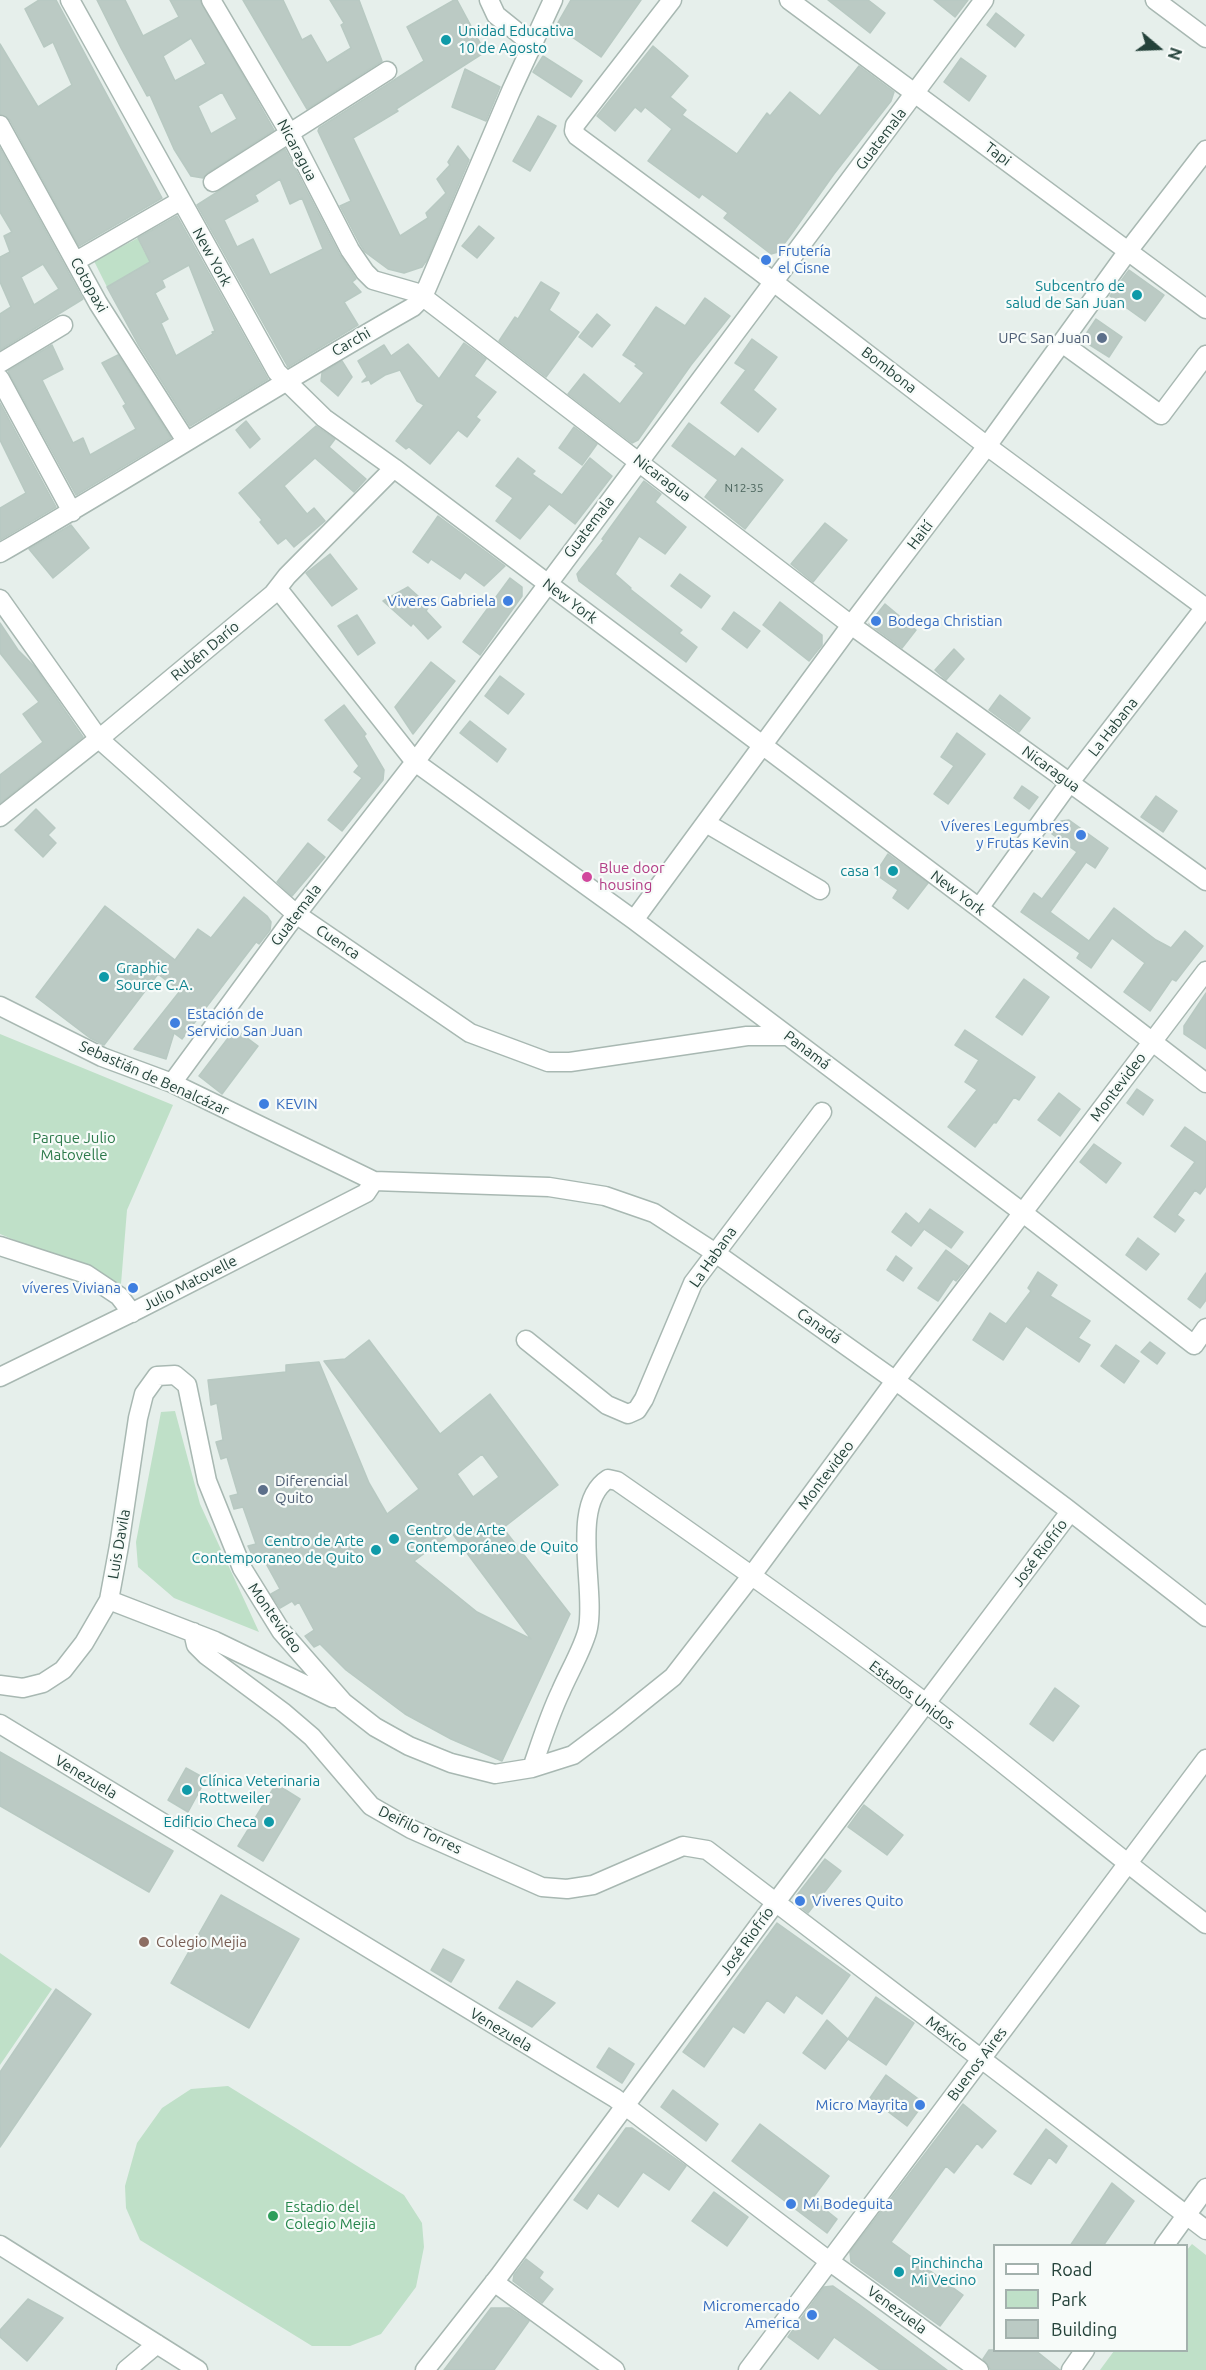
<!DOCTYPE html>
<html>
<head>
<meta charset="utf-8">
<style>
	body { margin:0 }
	#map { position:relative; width:1206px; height:2370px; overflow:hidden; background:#e6efeb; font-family:Ubuntu,sans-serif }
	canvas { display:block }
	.legend { position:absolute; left:993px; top:2244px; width:195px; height:108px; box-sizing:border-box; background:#f7fbf9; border:2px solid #a3b1ad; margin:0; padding:8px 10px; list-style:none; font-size:18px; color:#24423a }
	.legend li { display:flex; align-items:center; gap:12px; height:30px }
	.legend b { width:30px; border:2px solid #a3b1ad }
	.north { position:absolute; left:1128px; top:18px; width:60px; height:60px; -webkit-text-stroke:4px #f7fbf9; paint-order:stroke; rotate:109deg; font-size:16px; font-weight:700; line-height:24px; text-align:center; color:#24423a }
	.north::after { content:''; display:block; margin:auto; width:21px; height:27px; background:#24423a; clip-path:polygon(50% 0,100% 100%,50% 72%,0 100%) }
</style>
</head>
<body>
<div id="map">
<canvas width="1206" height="2370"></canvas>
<ul class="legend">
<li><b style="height:8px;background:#fff"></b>Road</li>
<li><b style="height:16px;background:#bfe0c8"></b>Park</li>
<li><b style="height:16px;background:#bbcac4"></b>Building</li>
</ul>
<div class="north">N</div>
</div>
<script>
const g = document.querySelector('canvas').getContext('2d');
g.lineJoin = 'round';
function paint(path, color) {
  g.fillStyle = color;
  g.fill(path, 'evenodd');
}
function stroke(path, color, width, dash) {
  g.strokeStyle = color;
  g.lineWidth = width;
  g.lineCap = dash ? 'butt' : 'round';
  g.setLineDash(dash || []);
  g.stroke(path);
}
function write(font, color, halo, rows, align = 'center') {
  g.font = font + ' Ubuntu,sans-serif';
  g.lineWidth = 4.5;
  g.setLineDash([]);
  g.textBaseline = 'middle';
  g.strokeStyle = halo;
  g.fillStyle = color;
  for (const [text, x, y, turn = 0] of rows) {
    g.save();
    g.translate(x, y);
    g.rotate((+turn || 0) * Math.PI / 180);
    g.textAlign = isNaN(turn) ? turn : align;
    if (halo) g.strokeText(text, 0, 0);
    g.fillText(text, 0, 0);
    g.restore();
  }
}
const green = new Path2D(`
	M138 238 145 253 152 261 107 287 94 261Z
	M0 1034 173 1105 127 1210 121 1284 0 1234Z
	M175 1411 200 1504 259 1632 174 1598 138 1567 136 1542 161 1412Z
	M0 1953 52 1989 0 2065Z
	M228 2086 404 2195 422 2223 424 2247 416 2287 381 2334 350 2346H312L140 2240 126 2208 125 2186 137 2143 162 2108 191 2089Z
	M1192 2244 1206 2255V2370H1100L1114 2351 1186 2350V2251Z`);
const building = new Path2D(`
	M39 0H56L162 198 79 246 10 120 0 114V44L38 107 72 85 53 42 44 47 25 9Z
	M97 0H125L143 36 179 17 170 0H200L274 130 207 173 203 178 191 176 174 149 150 95 147 96 121 48ZM191 38 206 64 175 81 163 56ZM222 92 237 119 211 134 198 106Z
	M243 0H283L302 40 311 35 327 63 351 48 341 25 344 23 330 0H359L382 61 307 109Z
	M454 0H457L485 52 396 109 398 111 353 138 400 236 428 218 426 213 446 193 437 179 450 165 448 162 458 146 469 160 427 260 422 267 404 273 388 269 365 252 360 244 340 206 351 201 318 131 319 128 424 61 407 27Z
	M571 0H641L601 57 556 26Z
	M828 0H868L885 13 870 33Z
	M934 0H968L955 17Z
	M996 13 1024 35 1015 47 987 25Z
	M653 46 688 76 670 97 686 110 682 115 737 154 767 113 770 116 790 92 820 116 859 66 894 92 891 101 834 174 790 236 778 252 771 254 724 218 728 213 702 194 699 198 648 161 672 129 645 107 641 112 635 107 615 131 597 116Z
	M543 56 582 81 571 97 533 72Z
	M961 58 986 76 969 101 944 82Z
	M465 69 500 87 486 121 452 107Z
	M538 116 556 126 530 171 513 161Z
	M0 148 83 299 0 350V314L11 307 0 282V257L10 252 4 236 12 232 0 212ZM43 264 59 289 34 305 21 277Z
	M285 149 340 255 356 279 352 282 361 292 344 302 358 325 288 367 197 205ZM280 179 290 204 302 198 323 249 270 275 253 239 237 247 224 220 258 201 255 195Z
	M177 216 268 379 190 426 138 344 107 287 150 262 138 238ZM189 265 215 331 212 332 213 334 176 356 161 323 168 319 155 293 165 287 162 280Z
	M479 226 494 238 477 258 462 246Z
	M1129 270 1164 295 1145 321 1110 296Z
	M541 282 559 293 549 310 579 332 546 377 499 341 515 317 518 319Z
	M705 298 730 316 691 365 638 440 632 443 568 394 584 374 620 404 644 373 635 366 637 364 623 355 656 307 685 326Z
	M597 314 610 325 592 347 579 337Z
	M1096 319 1122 337 1109 357 1082 340Z
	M752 339 777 357 753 390 776 409 758 432 721 403 746 370 735 363Z
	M464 343 486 359 474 376 496 392 476 417 480 420 467 437 458 430 430 464 409 447 406 449 396 441 424 405 417 401 400 370 385 375 371 384 369 380 362 382 367 377 358 361 384 345 391 356 408 344 439 379Z
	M52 345 63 369 42 380 73 443 83 438 90 455 136 429 123 406 126 404 102 363 118 355 171 438 76 495 8 371Z
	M342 361 352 377 338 396 321 381 322 373Z
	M0 403 56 507 0 540V508L26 493 0 440Z
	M246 421 260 439 250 448 236 430Z
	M689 423 735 457 742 448 783 480 745 529 705 497 718 480 672 446Z
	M316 426 335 439 329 447 366 479 354 492 315 458 284 486 307 514 314 508 325 521 294 547 286 538 278 544 260 522 262 520 239 493Z
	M574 427 597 444 582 465 559 448Z
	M518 458 535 471 532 474 562 495 590 458 612 476 575 524 549 504 520 539 496 521 513 498 496 486Z
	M644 481 661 494 655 502 686 527 665 554 639 536 615 574 631 588 630 589 682 630 679 633 697 647 686 662 579 581 577 574 604 540 602 539Z
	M438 516 505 566 484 586 465 572 460 579 431 559 428 563 413 552Z
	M825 523 847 540 813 582 791 564Z
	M71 525 89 548 53 578 29 549Z
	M330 554 357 589 332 606 306 573Z
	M680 574 710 596 701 608 671 586Z
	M510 578 522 587V596L480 655 463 642Z
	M408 587 429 606 426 611 441 627 428 639 413 623 411 626 383 601Z
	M780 602 822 635V645L809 661 763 625Z
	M885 604 916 630 902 648 869 624Z
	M734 612 760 631 747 648 722 629Z
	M357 615 375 643 358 655 338 626Z
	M0 623 18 650 34 666 83 737 0 803V775L43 742 23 714 39 702 0 653Z
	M954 649 964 659 946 680 935 670Z
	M431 662 455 681 413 734 395 707Z
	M500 676 524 694 508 714 485 696Z
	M1000 695 1030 718 1019 732 989 710Z
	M344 705 366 734 364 736 384 770 383 780 342 831 328 820 362 778 354 772 359 766 325 720Z
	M470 721 506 749 497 762 460 733Z
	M957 733 985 754 948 804 934 794 954 766 941 757Z
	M1022 786 1038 797 1029 809 1014 798Z
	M1156 796 1177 811 1163 832 1141 817Z
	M36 809 55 828 48 835 56 843 43 857 15 830Z
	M1069 820 1108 848 1095 868 1086 862 1050 912 1089 941 1114 908 1156 940 1171 948 1185 931 1203 946 1176 981 1172 979 1150 1011 1124 992 1145 963 1112 938 1091 968 1077 958 1080 953 1021 912 1034 893 1042 899 1077 852 1052 834 1061 821Z
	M308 843 325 857 292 896 277 882Z
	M888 854 928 883 908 909 893 898 898 890 875 874Z
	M244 897 267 916 271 922 270 930 259 944 256 942 182 1039 174 1033 166 1059 134 1049 180 991 158 974 104 1045 90 1038 36 997 105 906 175 960 198 929 211 938Z
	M1024 979 1049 997 1022 1035 996 1017Z
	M1206 993V1049L1184 1034V1026Z
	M235 1029 258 1046 222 1094 199 1076Z
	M965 1030 1035 1077 1019 1100 1014 1097 996 1123 994 1122 975 1147 948 1127 977 1090 965 1082 979 1060 955 1045Z
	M1137 1089 1153 1100 1143 1115 1127 1103Z
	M1059 1093 1080 1109 1060 1136 1038 1120Z
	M1185 1127 1206 1142V1186L1200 1194 1195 1190 1177 1215 1184 1220 1175 1232 1154 1217 1195 1162 1171 1146Z
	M1094 1144 1121 1163 1106 1183 1080 1162Z
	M930 1209 963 1232 951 1248 924 1229 911 1246 892 1232 906 1213 919 1224Z
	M1138 1238 1159 1254 1146 1270 1126 1255Z
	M946 1250 968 1266 956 1281 953 1279 938 1301 918 1288Z
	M896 1256 912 1268 903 1281 887 1270Z
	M1038 1272 1057 1285 1050 1296 1090 1321 1078 1338 1090 1345 1079 1362 1026 1326 1003 1360 973 1340 990 1313 1006 1324 1031 1291 1028 1288Z
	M1206 1273V1300L1200 1308 1188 1299Z
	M369 1340 440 1434 490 1394 558 1485 503 1528 570 1614 502 1761 451 1739 405 1714 346 1670 320 1644 314 1647 305 1636 314 1630 299 1602 295 1605 292 1601 280 1608 271 1594 280 1589 263 1558 255 1561 248 1546 256 1544 243 1507 234 1509 230 1496 238 1494 227 1457 221 1459 216 1442 223 1440 217 1403 211 1405 208 1380 286 1372V1365L319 1362 369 1483 387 1514 419 1489 324 1361 345 1359ZM482 1454 499 1477 473 1497 457 1474ZM452 1533 531 1639 477 1612 414 1561Z
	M1150 1342 1165 1353 1157 1364 1141 1352Z
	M1116 1345 1139 1361 1124 1383 1101 1366Z
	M1055 1688 1079 1706 1053 1741 1030 1724Z
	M0 1752 173 1851 149 1892 0 1806Z
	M186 1768 206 1779 188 1812 168 1800Z
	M276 1784 300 1799 263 1861 238 1846Z
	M864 1805 903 1835 887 1855 848 1827Z
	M825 1859 841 1871 808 1913 797 1904V1895Z
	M221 1895 299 1939 249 2028 171 1983Z
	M777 1923 850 1975 822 2014 796 1995 784 2013 767 2000 744 2033 733 2026 704 2067 683 2052Z
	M443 1949 464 1960 451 1982 431 1970Z
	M517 1981 555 2003 532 2027 499 2008Z
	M56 1989 91 2014 0 2147V2072Z
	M876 1997 914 2023 886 2065 848 2039Z
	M827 2020 848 2039 825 2069 803 2053Z
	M609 2048 634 2064 622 2083 597 2067Z
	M886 2075 924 2103 907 2126 870 2098Z
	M673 2090 718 2124 706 2141 661 2107Z
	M963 2104 996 2131 982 2148 977 2143 954 2173 946 2166 891 2242 963 2295 940 2326 851 2262 850 2252Z
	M760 2124 829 2176 812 2199 837 2219 827 2233 732 2161Z
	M626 2128H632L686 2166 669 2190 643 2172 618 2207 598 2193 587 2209 574 2200Z
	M1046 2129 1067 2146 1056 2163 1049 2157 1031 2184 1014 2174Z
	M1112 2183 1134 2201 1103 2246H1070Z
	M714 2192 748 2217 727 2246 692 2221Z
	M526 2259 543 2272 539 2278 553 2289 542 2303 513 2281 514 2275Z
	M833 2286 860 2305 947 2370H880L834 2337 818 2359 788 2337 824 2287Z
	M28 2299 63 2318 27 2361 0 2337V2330Z
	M491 2308H510L529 2321 494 2370H444Z
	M989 2350H1035L1060 2370H991L983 2359Z`);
const minor = new Path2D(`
	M70 0 277 372 324 418 394 468 979 908 1206 1083
	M211 0 290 134 350 250 365 272 373 280 418 293 851 625 1206 881
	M489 0 496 15 532 44
	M672 0 575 125 574 131 577 136 758 270 987 446 1206 608
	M789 0 1206 309
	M1155 0 1206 38
	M0 125 98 303 186 441
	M213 182 387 71
	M76 261 180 201
	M1062 343 1161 415 1206 355
	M0 363 63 325
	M0 379 72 512
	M0 553C139 473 274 386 413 307L423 297 511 91 553 0
	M278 589 415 762 634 920 1018 1209 1194 1345 1206 1328
	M0 599 99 739 296 914 470 1033 548 1062H570L747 1036H788
	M0 817 106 733 273 594 287 576 394 468
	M706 823 820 890
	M979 908 1070 782 1206 606
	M634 920 851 625 987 446 1128 251 1206 150
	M0 1006 102 1057 172 1083 374 1181 549 1187 605 1196 654 1213 714 1252 907 1389 1066 1508 1206 1617
	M172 1083 288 925 415 762 984 0
	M0 1246 86 1274 119 1296 132 1313
	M526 1340 607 1405 628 1414 637 1410 644 1399 693 1283 822 1112
	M0 1377 139 1309 366 1193 374 1181
	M109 1600 215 1641 333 1698
	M193 1632 196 1645 206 1655 284 1713 312 1737 371 1806 411 1829 542 1887 567 1889 593 1885 683 1846 707 1850 1206 2230
	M0 1685 23 1688 43 1683 63 1670 84 1643 109 1600 119 1546 138 1418 144 1394 157 1376 175 1375 187 1385 207 1481 242 1568 281 1631 343 1702 375 1727 409 1746 451 1763 495 1774 532 1768 573 1755 617 1722 673 1677 752 1575 895 1381 1206 971
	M0 1724 615 2098 829 2261 979 2370
	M532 1768C541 1742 549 1716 561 1691 568 1674 585 1645 588 1628 596 1588 569 1504 608 1479L617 1481C725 1556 831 1631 935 1710 1026 1780 1114 1855 1206 1924
	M0 2245 198 2370
	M1164 2246 1206 2188
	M494 2282 615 2370
	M126 2370 157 2344
	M425 2370 499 2276 776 1902 1070 1512
	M748 2370 1206 1759
	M1071 2370 1085 2350`);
const markers = [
	[446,40,6,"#0f9aa8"],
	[766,260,6,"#3f7fe0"],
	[1137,295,6,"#0f9aa8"],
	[1102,338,6,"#5c6f8a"],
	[508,601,6,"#3f7fe0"],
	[876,621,6,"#3f7fe0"],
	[1081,835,6,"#3f7fe0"],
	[893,871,6,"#0f9aa8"],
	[587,877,6,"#d1479c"],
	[104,977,6,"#0f9aa8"],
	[175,1023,6,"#3f7fe0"],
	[264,1104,6,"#3f7fe0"],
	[133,1288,6,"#3f7fe0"],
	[263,1490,6,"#5c6f8a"],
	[394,1539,6,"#0f9aa8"],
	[376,1550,6,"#0f9aa8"],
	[187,1790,6,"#0f9aa8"],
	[269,1822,6,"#0f9aa8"],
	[800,1901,6,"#3f7fe0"],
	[144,1942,6,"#8d6e63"],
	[920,2105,6,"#3f7fe0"],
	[791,2204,6,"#3f7fe0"],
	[273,2216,6,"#2e9e5b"],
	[899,2272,6,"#0f9aa8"],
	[812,2315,6,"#3f7fe0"]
];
const numberNames = [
	["N12-35",744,488]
];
const cultureNames = [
	["Unidad Educativa",458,31],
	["10 de Agosto",458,48],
	["Subcentro de",1125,286,"right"],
	["salud de San Juan",1125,303,"right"],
	["casa 1",881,871,"right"],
	["Graphic",116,968],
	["Source C.A.",116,985],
	["Centro de Arte",406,1530],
	["Contemporáneo de Quito",406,1547],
	["Centro de Arte",364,1541,"right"],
	["Contemporaneo de Quito",364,1558,"right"],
	["Clínica Veterinaria",199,1781],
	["Rottweiler",199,1798],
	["Edificio Checa",257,1822,"right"],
	["Pinchincha",911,2263],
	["Mi Vecino",911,2280]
];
const streetNames = [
	["Guatemala",881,139,-53],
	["Nicaragua",297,150,62],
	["Tapi",998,154,37],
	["New York",212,257,61],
	["Cotopaxi",89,285,61],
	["Carchi",351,342,-30],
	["Bombona",889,370,38],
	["Nicaragua",662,478,37],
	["Guatemala",589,527,-53],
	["Haití",920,535,-53],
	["New York",570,601,37],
	["Rubén Darío",205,651,-40],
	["La Habana",1113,727,-52],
	["Nicaragua",1051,769,36],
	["New York",958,893,37],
	["Guatemala",296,915,-53],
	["Cuenca",338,942,34],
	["Panamá",807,1050,37],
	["Sebastián de Benalcázar",154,1078,24],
	["Montevideo",1118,1087,-53],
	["La Habana",713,1257,-55],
	["Julio Matovelle",190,1283,-27],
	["Canadá",819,1326,35],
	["Montevideo",826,1475,-53],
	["Luis Davila",119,1544,-80],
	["José Riofrío",1040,1553,-53],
	["Montevideo",275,1618,55],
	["Estados Unidos",912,1695,37],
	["Venezuela",86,1777,31],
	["Deifilo Torres",420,1830,26],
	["José Riofrío",747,1941,-54],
	["Venezuela",501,2030,31],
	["México",947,2034,37],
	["Buenos Aires",977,2064,-53],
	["Venezuela",897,2310,36]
];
const shopNames = [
	["Frutería",778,251],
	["el Cisne",778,268],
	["Viveres Gabriela",496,601,"right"],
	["Bodega Christian",888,621],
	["Víveres Legumbres",1069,826,"right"],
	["y Frutas Kevin",1069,843,"right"],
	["Estación de",187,1014],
	["Servicio San Juan",187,1031],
	["KEVIN",276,1104],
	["víveres Viviana",121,1288,"right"],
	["Viveres Quito",812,1901],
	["Micro Mayrita",908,2105,"right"],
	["Mi Bodeguita",803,2204],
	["Micromercado",800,2306,"right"],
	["America",800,2323,"right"]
];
const serviceNames = [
	["UPC San Juan",1090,338],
	["Diferencial",275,1481,"left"],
	["Quito",275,1498,"left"]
];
const hotelNames = [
	["Blue door",599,868],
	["housing",599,885]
];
const parkNames = [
	["Parque Julio",74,1138],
	["Matovelle",74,1155]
];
const educationNames = [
	["Colegio Mejia",156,1942]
];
const leisureNames = [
	["Estadio del",285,2207],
	["Colegio Mejia",285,2224]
];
paint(green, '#bfe0c8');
paint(building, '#bbcac4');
stroke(building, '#b8c9c2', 1.5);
stroke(minor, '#a8b8b2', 21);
stroke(minor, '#fff', 18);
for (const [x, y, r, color] of markers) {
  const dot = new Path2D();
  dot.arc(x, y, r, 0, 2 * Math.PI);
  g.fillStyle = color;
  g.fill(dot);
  stroke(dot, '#f7fbf9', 2);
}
write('12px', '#4a645c', null, numberNames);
write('15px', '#0d838f', '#f7fbf9', cultureNames, 'left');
write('15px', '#24423a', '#f7fbf9', streetNames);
write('15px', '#366cbe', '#f7fbf9', shopNames, 'left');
write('15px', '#4e5e75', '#f7fbf9', serviceNames, 'right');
write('15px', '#b23c85', '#f7fbf9', hotelNames, 'left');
write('15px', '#2d7a4b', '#f7fbf9', parkNames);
write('15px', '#785e54', '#f7fbf9', educationNames, 'left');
write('15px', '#27864d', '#f7fbf9', leisureNames, 'left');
</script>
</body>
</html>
